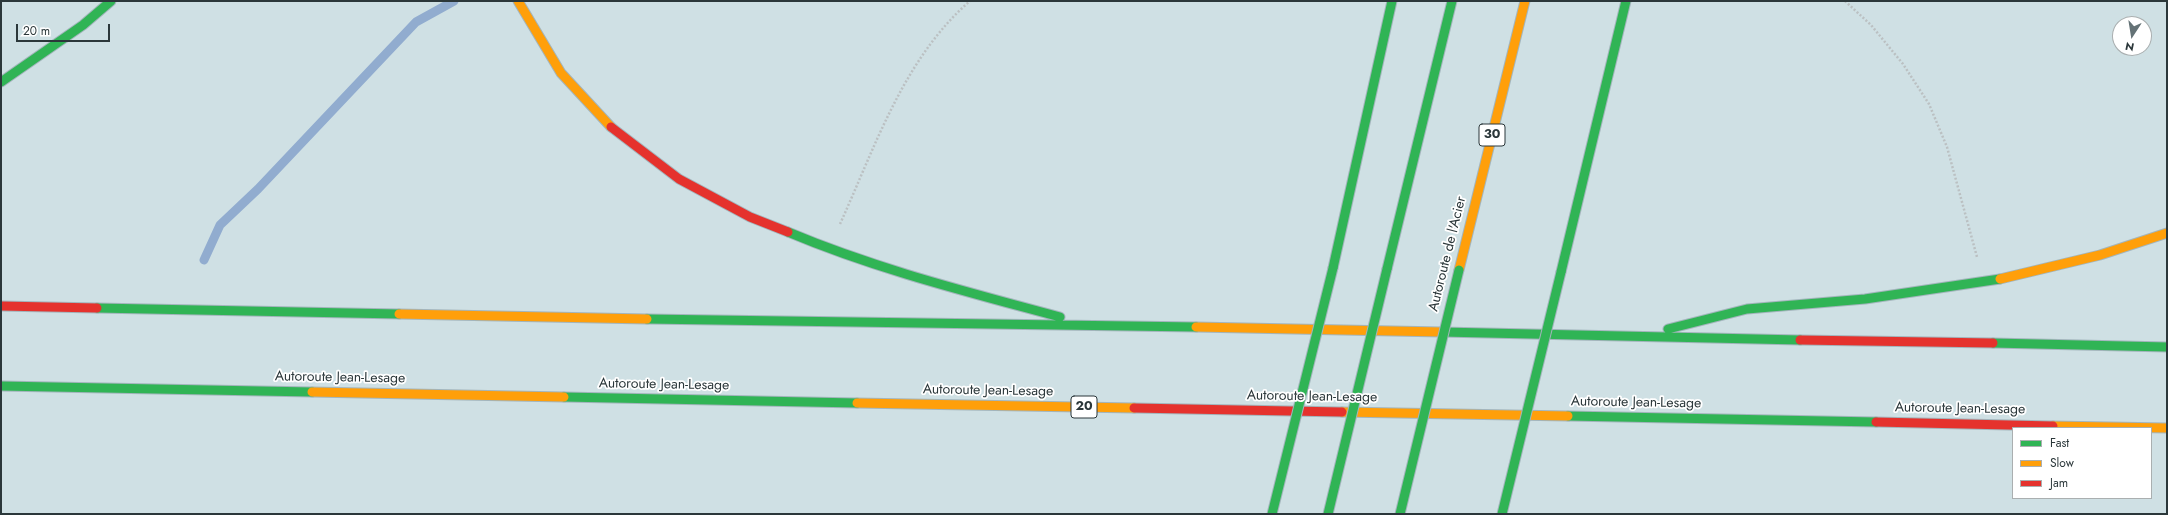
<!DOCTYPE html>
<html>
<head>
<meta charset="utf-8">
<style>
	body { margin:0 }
	#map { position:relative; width:2168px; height:515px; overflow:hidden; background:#cfe0e4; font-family:Jost,sans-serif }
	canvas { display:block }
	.frame { position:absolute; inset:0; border:2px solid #2b373a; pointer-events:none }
	.legend { position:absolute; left:2012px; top:427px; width:140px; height:72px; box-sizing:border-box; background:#fff; border:1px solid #aaafb0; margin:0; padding:5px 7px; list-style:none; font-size:12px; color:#2b373a }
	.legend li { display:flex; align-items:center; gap:8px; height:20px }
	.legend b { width:20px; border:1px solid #aaafb0 }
	.north { position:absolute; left:2112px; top:16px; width:40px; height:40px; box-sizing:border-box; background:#fff; border:1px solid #aaafb0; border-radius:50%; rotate:192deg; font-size:11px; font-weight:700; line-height:16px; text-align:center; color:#2b373a }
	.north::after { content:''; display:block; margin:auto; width:14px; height:18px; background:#647276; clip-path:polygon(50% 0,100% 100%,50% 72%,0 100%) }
	.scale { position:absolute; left:16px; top:24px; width:94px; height:18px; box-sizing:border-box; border:2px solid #2b373a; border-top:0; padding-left:5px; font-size:12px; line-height:14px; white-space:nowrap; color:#2b373a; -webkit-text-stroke:3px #fff; paint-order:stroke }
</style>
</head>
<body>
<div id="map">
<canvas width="2168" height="515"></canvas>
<div class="frame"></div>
<ul class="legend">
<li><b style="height:5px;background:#30b455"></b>Fast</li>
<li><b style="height:5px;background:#ff9f0a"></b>Slow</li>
<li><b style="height:5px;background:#e5322d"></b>Jam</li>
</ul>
<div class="north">N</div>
<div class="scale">20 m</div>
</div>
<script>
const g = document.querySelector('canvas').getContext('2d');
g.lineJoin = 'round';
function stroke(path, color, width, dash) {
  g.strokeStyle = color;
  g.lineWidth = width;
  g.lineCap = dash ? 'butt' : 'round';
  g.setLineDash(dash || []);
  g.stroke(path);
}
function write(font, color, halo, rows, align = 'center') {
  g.font = font + ' Jost,sans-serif';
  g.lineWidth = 3.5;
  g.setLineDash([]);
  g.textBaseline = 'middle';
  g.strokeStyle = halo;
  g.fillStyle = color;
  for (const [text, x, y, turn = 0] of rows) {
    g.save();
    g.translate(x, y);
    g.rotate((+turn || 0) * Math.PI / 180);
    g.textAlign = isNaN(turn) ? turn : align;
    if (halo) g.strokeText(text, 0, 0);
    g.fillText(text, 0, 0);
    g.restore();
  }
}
const stream = new Path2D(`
	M204 260 220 225 258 189 416 22 454 1`);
const path = new Path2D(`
	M1845 1 1871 25 1903 64 1929 104 1947 147 1977 257
	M840 224C875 147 904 58 970 1`);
const fast = new Path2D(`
	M1 82 83 25 111 1
	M788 232C876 269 968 292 1060 317
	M1333 268 1392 1
	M1387 269 1452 1
	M1561 272 1626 1
	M97 308 399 314
	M647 319 1196 327
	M1668 329 1747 309 1865 299 2000 279
	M1442 332 1800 340
	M1993 343 2167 347
	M1 386 312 392
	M564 397 857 403
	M1568 416 1876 422`);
const slow = new Path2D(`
	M518 1 561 73 611 127
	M1459 270 1525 1
	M2000 279 2100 255 2167 233
	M399 314 647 319
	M1196 327 1442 332
	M312 392 564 397
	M857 403 1134 408
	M1342 412 1568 416
	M2053 426 2167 428`);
const jam = new Path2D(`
	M611 127 679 179 750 217 788 232
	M1 306 97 308
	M1800 340 1993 343
	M1134 408 1342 412
	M1876 422 2053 426`);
const fastBridge = new Path2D(`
	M1272 514 1333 268
	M1328 514 1387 269
	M1400 514 1459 270
	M1502 514 1561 272`);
const shields = [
	[1492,135,26],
	[1084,407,26]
];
const shieldNames = [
	["30",1492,135],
	["20",1084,407]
];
const streetNames = [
	["Autoroute de l'Acier",1448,254,-76],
	["Autoroute Jean-Lesage",340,378,1],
	["Autoroute Jean-Lesage",664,385,1],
	["Autoroute Jean-Lesage",988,391,1],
	["Autoroute Jean-Lesage",1312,397,1],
	["Autoroute Jean-Lesage",1636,403,1],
	["Autoroute Jean-Lesage",1960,409,1]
];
stroke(stream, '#91accf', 9);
stroke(fast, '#a3b5bc', 11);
stroke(slow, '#a3b5bc', 11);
stroke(jam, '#a3b5bc', 11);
stroke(path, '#bbc0c2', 2.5, [2, 2]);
stroke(fast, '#30b455', 9);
stroke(slow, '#ff9f0a', 9);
stroke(jam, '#e5322d', 9);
stroke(fastBridge, '#a3b5bc', 11, []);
stroke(fastBridge, '#30b455', 9);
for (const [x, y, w] of shields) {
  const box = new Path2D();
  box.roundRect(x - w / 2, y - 11, w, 22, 3);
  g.fillStyle = '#fff';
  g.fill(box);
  stroke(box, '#2b373a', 1);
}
write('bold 13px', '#2b373a', null, shieldNames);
write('14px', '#2b373a', '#fff', streetNames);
</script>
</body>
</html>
